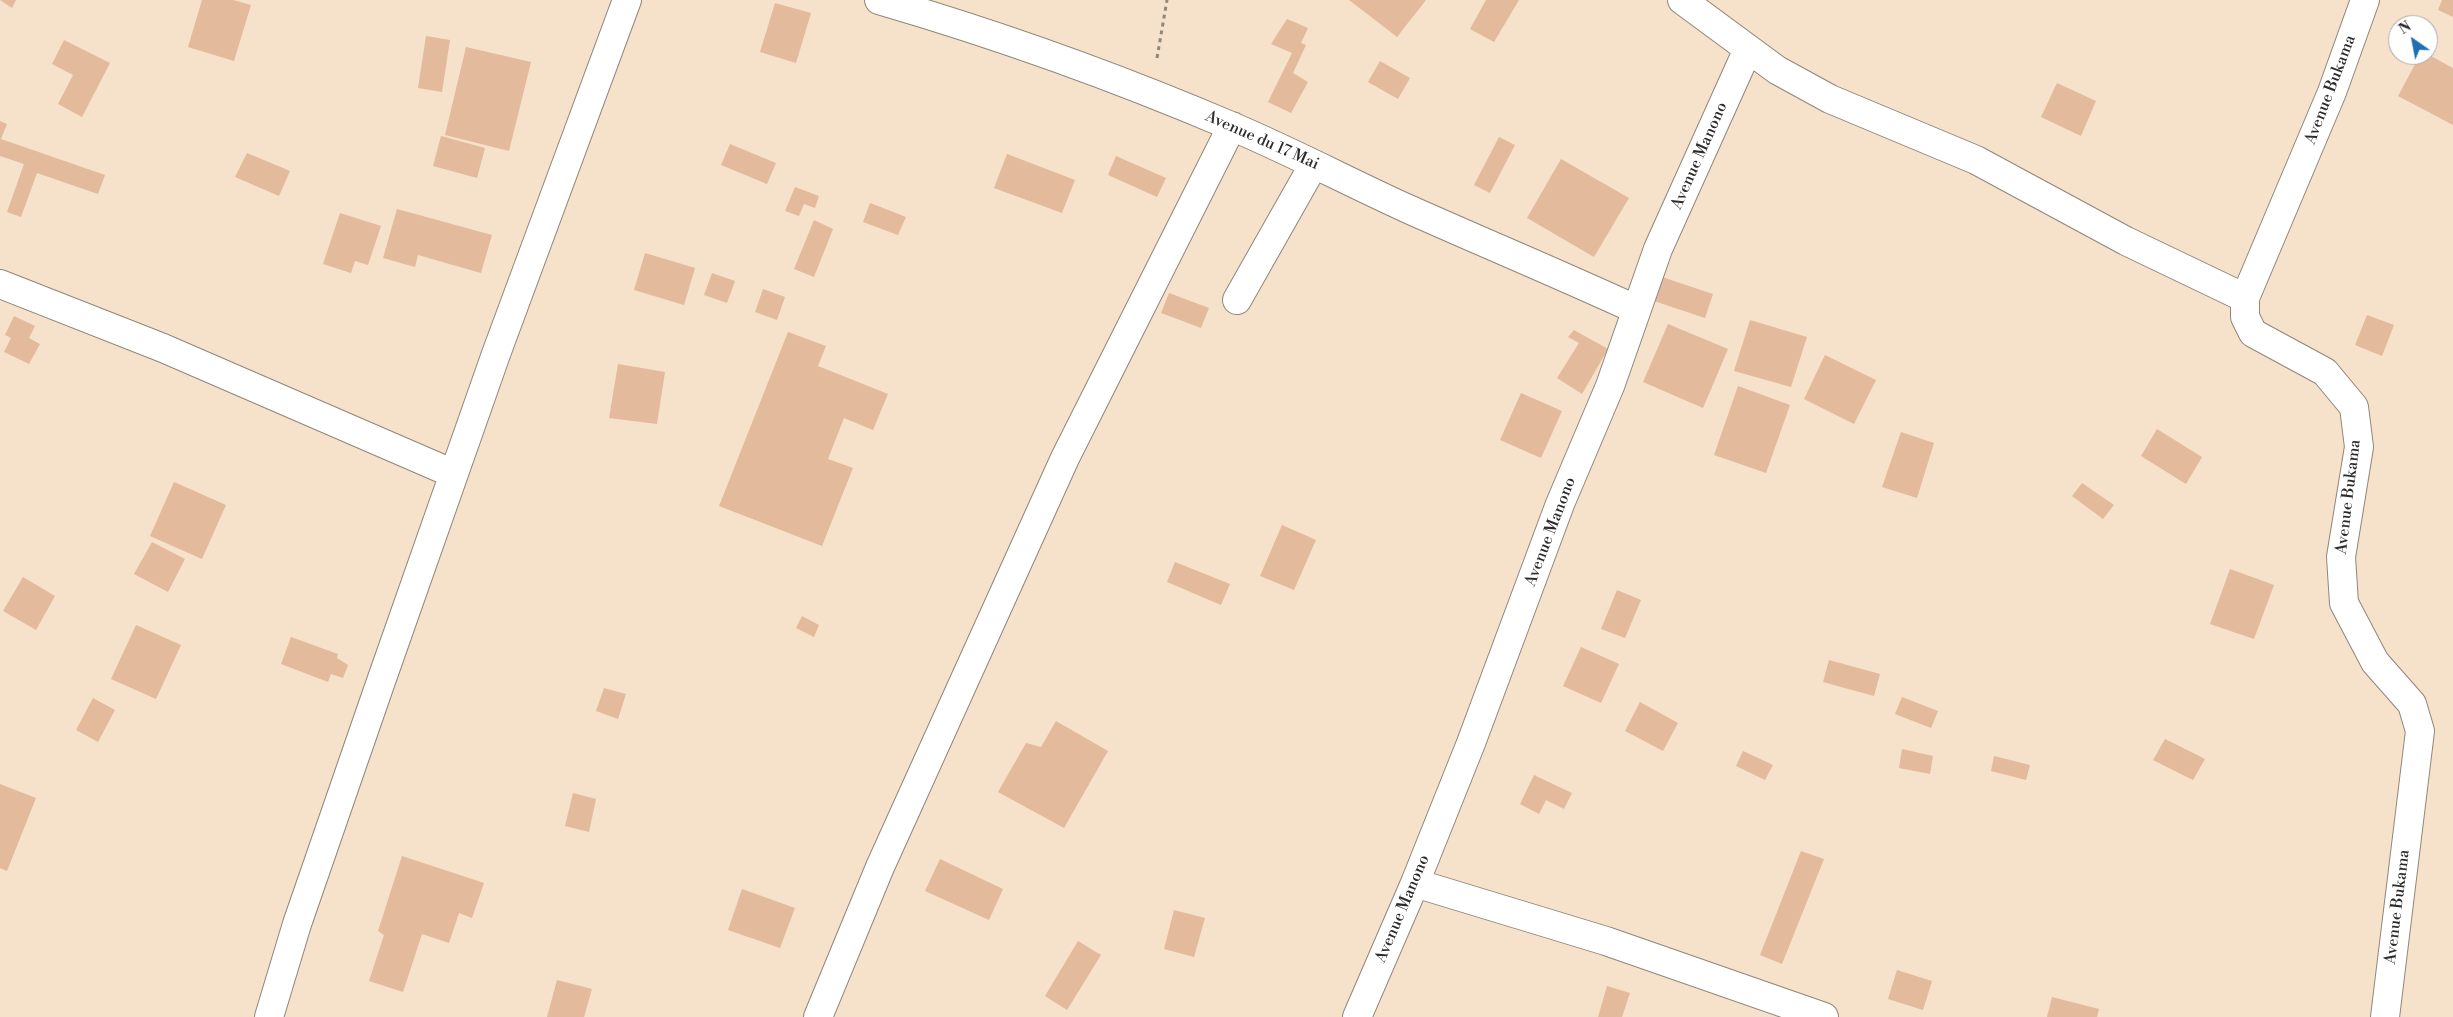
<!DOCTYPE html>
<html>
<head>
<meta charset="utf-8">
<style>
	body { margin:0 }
	#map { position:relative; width:2453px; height:1017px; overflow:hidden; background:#f6e1ca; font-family:"Libre Bodoni",serif }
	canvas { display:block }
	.north { position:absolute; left:2388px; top:15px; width:50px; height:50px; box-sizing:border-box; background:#fff; border:1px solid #aaa; border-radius:50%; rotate:327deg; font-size:14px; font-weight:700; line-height:20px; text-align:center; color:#2b2b2b }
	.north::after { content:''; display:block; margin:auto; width:18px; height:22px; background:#1f6fb2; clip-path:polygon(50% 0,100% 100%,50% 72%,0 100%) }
</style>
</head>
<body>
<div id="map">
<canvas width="2453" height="1017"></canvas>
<div class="north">N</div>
</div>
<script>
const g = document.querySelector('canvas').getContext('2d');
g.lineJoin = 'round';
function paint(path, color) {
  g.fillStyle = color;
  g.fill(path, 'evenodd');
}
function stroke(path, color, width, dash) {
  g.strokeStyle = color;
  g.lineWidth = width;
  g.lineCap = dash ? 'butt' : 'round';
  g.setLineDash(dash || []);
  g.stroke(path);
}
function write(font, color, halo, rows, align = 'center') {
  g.font = font + ' "Libre Bodoni",serif';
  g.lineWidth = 5;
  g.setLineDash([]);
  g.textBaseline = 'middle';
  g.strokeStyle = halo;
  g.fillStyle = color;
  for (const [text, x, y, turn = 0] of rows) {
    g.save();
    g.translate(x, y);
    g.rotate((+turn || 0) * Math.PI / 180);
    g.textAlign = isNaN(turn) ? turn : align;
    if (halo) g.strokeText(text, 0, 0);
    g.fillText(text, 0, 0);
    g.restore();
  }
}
const building = new Path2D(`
	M0 0H16L12 8Z
	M202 0H233L251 5 234 61 188 47Z
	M1349 0H1426L1397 37Z
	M1486 0H1519L1494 42 1470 29Z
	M2442 0H2453V17L2438 10Z
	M775 3 811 13 796 63 760 52Z
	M1287 19 1308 28 1301 43 1306 45 1293 73 1308 82 1291 113 1268 102 1292 53 1271 44Z
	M426 36 450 40 442 92 418 88Z
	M64 40 110 63 82 117 58 104 73 75 52 64Z
	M466 47 531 62 509 151 445 135Z
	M2420 55H2429L2453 68V125L2398 96Z
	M1380 61 1410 78 1398 99 1368 82Z
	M2057 83 2096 101 2081 136 2041 117Z
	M0 121 7 124 1 139 105 175 98 194 37 173 21 217 7 212 24 164 0 156Z
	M441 136 485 148 477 178 433 166Z
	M1499 137 1515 145 1490 193 1474 185Z
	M730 144 776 163 767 184 721 165Z
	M247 153 290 171 279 196 235 177Z
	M1007 154 1075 180 1062 213 994 188Z
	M1116 156 1166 178 1157 197 1108 175Z
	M1561 159 1629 198 1594 257 1527 218Z
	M795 187 819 196 815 208 804 204 799 216 785 211Z
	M870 203 906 217 898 235 863 222Z
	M397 209 492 235 481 273 418 255 415 267 383 258Z
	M340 213 381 226 368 265 355 261 351 273 323 264Z
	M814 220 833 229 814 277 794 269Z
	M645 253 695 268 684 305 634 290Z
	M712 273 735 281 727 303 704 295Z
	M1656 275 1713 294 1705 318 1648 299Z
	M763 289 785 297 777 320 755 312Z
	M1169 293 1209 308 1201 328 1161 313Z
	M2367 315 2394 325 2382 356 2355 345Z
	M14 316 35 326 29 338 40 344 29 364 4 352 11 338 5 335Z
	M1750 320 1807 337 1791 387 1734 371Z
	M1668 324 1728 349 1703 408 1643 382Z
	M1574 330 1608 349 1582 394 1557 378 1579 343 1568 337Z
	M788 332 826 346 818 366 888 394 873 430 844 418 828 459 853 468 822 546 719 506Z
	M1825 355 1876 380 1854 424 1804 399Z
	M618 364 665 372 657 424 609 418Z
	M1738 386 1790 405 1766 473 1714 455Z
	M1521 393 1562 411 1541 458 1500 440Z
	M2157 429 2202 457 2186 484 2141 456Z
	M1901 432 1934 443 1917 498 1882 487Z
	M174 482 226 505 202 559 150 536Z
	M2082 483 2114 505 2103 519 2072 496Z
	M1282 525 1316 540 1294 590 1260 576Z
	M152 542 185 559 168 592 134 574Z
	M1175 562 1230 584 1221 605 1167 582Z
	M2230 569 2274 585 2254 639 2210 624Z
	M23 577 55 596 36 630 3 611Z
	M1617 590 1641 600 1625 638 1601 629Z
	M802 616 819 625 814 637 796 628Z
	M136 625 181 645 156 699 111 679Z
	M291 637 338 654 337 658 348 665 343 678 331 674 328 682 281 664Z
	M1581 647 1619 664 1601 703 1563 686Z
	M1829 660 1880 674 1874 696 1823 682Z
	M604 688 626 694 618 719 596 711Z
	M1902 697 1938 711 1931 728 1895 714Z
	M93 698 115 710 98 742 76 730Z
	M1640 702 1678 723 1663 751 1625 731Z
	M1056 721 1108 751 1064 828 998 792 1026 743 1041 747Z
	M2165 739 2205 759 2193 780 2153 760Z
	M1902 749 1933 756 1930 774 1899 768Z
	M1743 751 1773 765 1765 780 1736 766Z
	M1994 756 2030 765 2026 780 1991 771Z
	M1534 775 1572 793 1564 809 1546 800 1539 814 1520 804Z
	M0 784 36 798 7 871 0 868Z
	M573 793 596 799 589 832 565 826Z
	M1801 851 1824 859 1782 964 1760 955Z
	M402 856 484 883 472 918 459 913 449 943 422 934 403 992 369 981 384 935 378 931Z
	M940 859 1003 889 989 920 925 891Z
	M742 889 795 908 780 948 728 930Z
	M1174 910 1205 918 1194 957 1164 949Z
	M1078 941 1101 955 1067 1010 1045 996Z
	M1897 970 1932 981 1923 1010 1888 999Z
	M557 980 592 989 584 1017H547Z
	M1607 986 1630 993 1622 1017H1598Z
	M2052 997 2099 1009 2097 1017H2047Z`);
const path = new Path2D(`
	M1157 58 1167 0`);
const minor = new Path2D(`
	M879 0C999 35 1116 77 1231 126 1290 151 1347 181 1406 208 1482 242 1559 274 1635 309
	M1682 0 1777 70 1830 99 1976 160 2126 241 2245 298
	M2365 0 2332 92 2245 298V317L2253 333 2325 372 2354 407 2359 447 2341 557 2344 603 2375 662 2412 704 2420 731 2385 1017
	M0 284 163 348 454 474
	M1237 300 1314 164
	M1415 883 1606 941 1824 1017
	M269 1017 297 924 379 687 496 354 627 0
	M818 1017 880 867 1065 458 1232 126
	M1357 1017 1415 883 1471 743 1560 504 1610 386 1658 249 1748 49`);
const streetNames = [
	["Avenue Bukama",2331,90,-69],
	["Avenue du 17 Mai",1262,141,24],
	["Avenue Manono",1700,156,-66],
	["Avenue Bukama",2349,497,-83],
	["Avenue Manono",1551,532,-69],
	["Avenue Bukama",2398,907,-83],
	["Avenue Manono",1403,909,-67]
];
paint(building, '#e3ba9b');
stroke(minor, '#90867a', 30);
stroke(path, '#90867a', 3, [4, 4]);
stroke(minor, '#fff', 28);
write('16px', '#2b2b2b', '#fff', streetNames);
</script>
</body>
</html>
